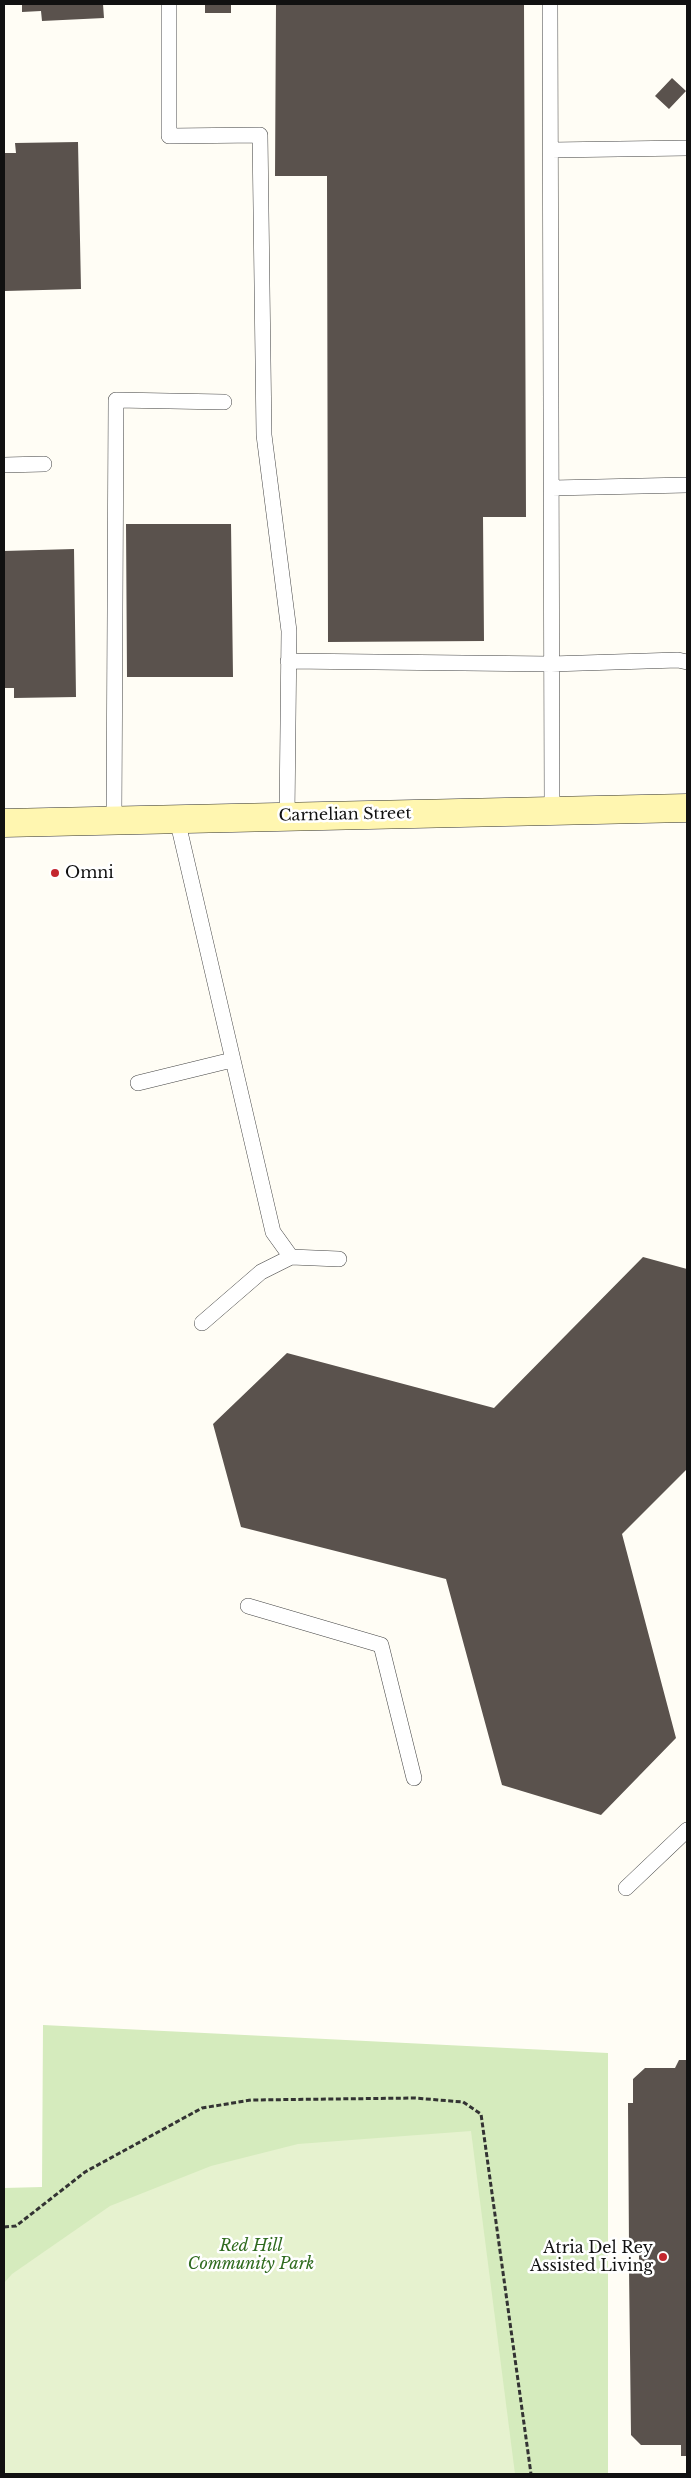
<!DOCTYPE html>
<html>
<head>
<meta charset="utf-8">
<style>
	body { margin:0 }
	#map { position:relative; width:691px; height:2478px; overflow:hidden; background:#fffdf5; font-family:"Libre Baskerville",serif }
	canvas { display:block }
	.frame { position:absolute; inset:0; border:5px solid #111; pointer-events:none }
</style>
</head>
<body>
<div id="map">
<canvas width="691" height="2478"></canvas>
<div class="frame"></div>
</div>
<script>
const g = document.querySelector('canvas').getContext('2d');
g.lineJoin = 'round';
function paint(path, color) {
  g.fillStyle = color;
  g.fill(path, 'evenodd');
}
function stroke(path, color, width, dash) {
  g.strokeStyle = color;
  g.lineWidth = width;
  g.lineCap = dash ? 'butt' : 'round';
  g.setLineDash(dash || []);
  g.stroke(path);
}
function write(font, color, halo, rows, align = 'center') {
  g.font = font + ' "Libre Baskerville",serif';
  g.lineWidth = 5;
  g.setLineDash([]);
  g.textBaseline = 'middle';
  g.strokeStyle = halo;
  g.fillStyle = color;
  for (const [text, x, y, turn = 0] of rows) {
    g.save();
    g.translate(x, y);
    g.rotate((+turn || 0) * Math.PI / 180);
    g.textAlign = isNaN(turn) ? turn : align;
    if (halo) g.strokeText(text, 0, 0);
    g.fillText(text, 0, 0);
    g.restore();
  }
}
const green = new Path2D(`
	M43 2025 608 2053V2474H4V2188L42 2187Z`);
const pitch = new Path2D(`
	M471 2131 515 2474H4V2283L12 2274 110 2206 211 2166 298 2144Z`);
const building = new Path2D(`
	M22 4H103L104 18 42 21 41 11 22 12Z
	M205 4H231V13H205Z
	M276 4H524L526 517H483L484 641 328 642 327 176H275Z
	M672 78 686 91 669 109 655 96Z
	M78 142 81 289 5 291 4 153H16L15 143Z
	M126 524H231L233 677H127Z
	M74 549 76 697 14 698V688H4V551Z
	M643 1257 687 1269V1469L622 1534 676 1738 601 1815 502 1785 446 1579 241 1527 213 1424 287 1353 494 1408Z
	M679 2060H687V2456H681V2445H641L631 2435 629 2268H639V2246H629L628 2103H633V2079L645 2068H675Z`);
const path = new Path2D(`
	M4 2227 16 2226 85 2172 202 2108 251 2100 415 2098 463 2102 481 2114 531 2474`);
const service = new Path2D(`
	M169 4V136L260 135 264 435 289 631 287 816
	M550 4 552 810
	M551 150 687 148
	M4 465 44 464
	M552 488 687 485
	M288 661 551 664 678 660 687 662
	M177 819 273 1232 291 1257 339 1259
	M114 820 116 400 224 402
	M138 1083 232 1060
	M202 1323 261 1272 291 1257
	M248 1606 381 1645 414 1778
	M626 1888 687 1830`);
const secondary = new Path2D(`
	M4 823 687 808`);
const markers = [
	[55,873,5,"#c4262e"],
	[663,2257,5,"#c4262e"]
];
const streetNames = [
	["Carnelian Street",345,815,-1]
];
const poiNames = [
	["Omni",65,873],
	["Atria Del Rey",653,2248,"right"],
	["Assisted Living",653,2266,"right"]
];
const parkNames = [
	["Red Hill",251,2246],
	["Community Park",251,2264]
];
paint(green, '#d5ebbd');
paint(pitch, '#e6f2cf');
paint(building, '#5a524d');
stroke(service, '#444', 16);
stroke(secondary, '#333', 29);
stroke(path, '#333', 3, [5, 2.5]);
stroke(service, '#fff', 15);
stroke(secondary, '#fff6b0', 28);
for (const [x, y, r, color] of markers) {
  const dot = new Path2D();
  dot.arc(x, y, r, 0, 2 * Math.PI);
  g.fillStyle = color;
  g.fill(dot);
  stroke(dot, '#fff', 2);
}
write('16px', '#111', '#fff', streetNames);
write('16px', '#111', '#fff', poiNames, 'left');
write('italic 16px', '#2f6b1f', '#fff', parkNames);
</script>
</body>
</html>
